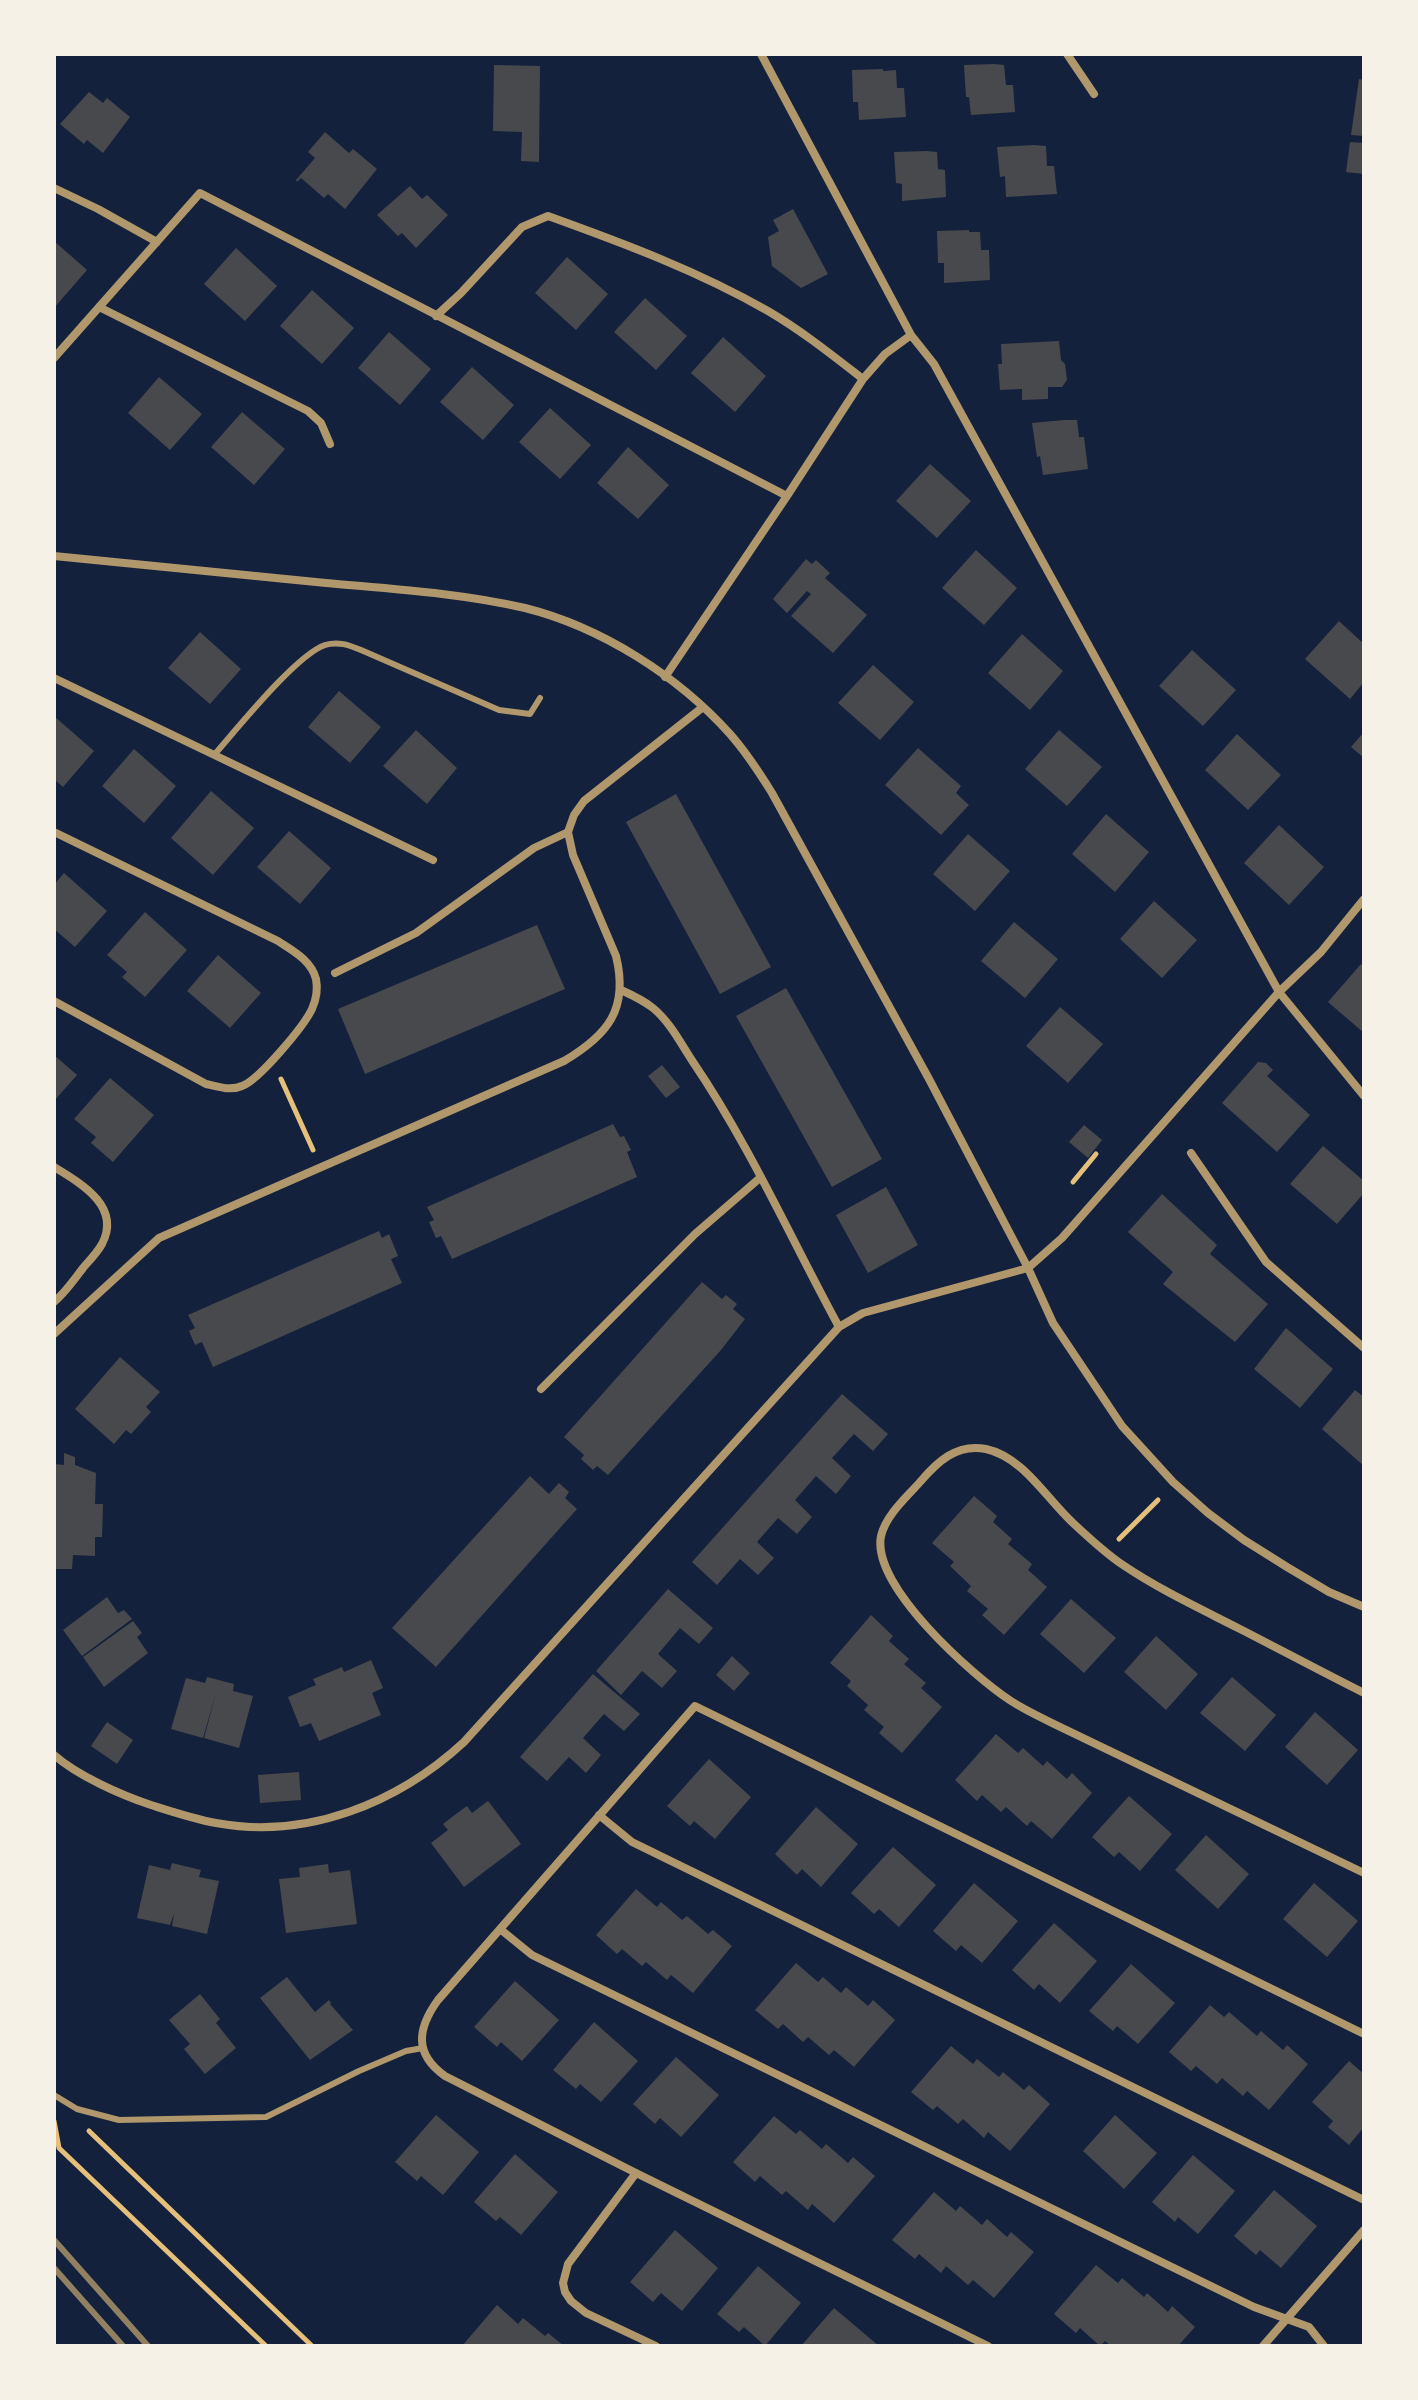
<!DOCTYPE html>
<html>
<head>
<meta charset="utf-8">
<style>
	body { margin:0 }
	#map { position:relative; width:1418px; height:2400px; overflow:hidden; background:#14213d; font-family:"IBM Plex Sans",sans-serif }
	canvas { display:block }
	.frame { position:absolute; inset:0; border:56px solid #f6f1e7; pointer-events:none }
</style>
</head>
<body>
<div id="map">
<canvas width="1418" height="2400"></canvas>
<div class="frame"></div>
</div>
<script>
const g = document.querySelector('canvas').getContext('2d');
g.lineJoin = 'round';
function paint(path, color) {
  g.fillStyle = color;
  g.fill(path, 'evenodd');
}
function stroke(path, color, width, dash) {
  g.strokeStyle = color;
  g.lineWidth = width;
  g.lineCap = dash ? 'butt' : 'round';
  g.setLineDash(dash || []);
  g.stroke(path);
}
const building = new Path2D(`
	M994 64 1004 65 1006 85H1013L1015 112 971 115 969 97H966L964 65Z
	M494 65 540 66 539 162 521 161 522 132 493 131Z
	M883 69V71L896 70 897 88H904L906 117 859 120 858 102H853L852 70Z
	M1359 79 1364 80V136L1351 135Z
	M89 92 103 103 107 98 130 117 103 153 87 140 84 144 60 124Z
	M325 132 349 153 353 149 377 169 345 209 328 194 324 198 301 178 297 182 296 180 315 158 308 152Z
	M1350 142 1364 143V174L1346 172Z
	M1034 145 1046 146 1047 166H1054L1057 194 1006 197 1005 176 1000 177 997 147Z
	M927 151 937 152 938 169 945 170 946 197 902 201V184L896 183 894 152Z
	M410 186 422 199 427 195 448 215 416 248 402 233 398 236 377 215Z
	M793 209 828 274 801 288 772 266 768 237 779 231 773 220Z
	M969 230V232H980L981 250H989L990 280 944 283V263H938L937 231Z
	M54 241 87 270 54 308Z
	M236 248 277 286 245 321 204 284Z
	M567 257 608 294 576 330 535 293Z
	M312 290 354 328 322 364 280 326Z
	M645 298 687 336 656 370 614 332Z
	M389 332 431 369 400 405 358 368Z
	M723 337 766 376 735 412 691 373Z
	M1059 341 1061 360 1065 364 1067 380 1062 387H1048V399L1022 400V389L1000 390 998 364H1002L1001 344Z
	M472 367 514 405 483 440 440 402Z
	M159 377 202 414 170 450 128 413Z
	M550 408 591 445 560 479 519 442Z
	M242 412 285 449 254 485 211 447Z
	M1064 420H1077L1079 437H1084L1088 469 1043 475 1040 456 1037 457 1032 423Z
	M628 447 669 485 638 519 597 483Z
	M930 464 971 501 937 538 896 501Z
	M976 550 1017 588 984 625 942 588Z
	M806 559 812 564 816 560 830 573 825 578 867 615 833 653 791 616 811 594 807 591 787 613 773 599Z
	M1339 621 1364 644V682L1350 699 1305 659Z
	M200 632 241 669 210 704 168 668Z
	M1022 634 1063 671 1030 710 988 673Z
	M1192 650 1236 690 1203 726 1159 686Z
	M873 665 914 702 880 740 838 703Z
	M339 691 381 727 350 763 308 727Z
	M54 716 94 751 63 787 54 779Z
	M416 730 457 768 427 804 383 766Z
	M1059 730 1102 767 1067 806 1025 769Z
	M1364 732V758L1351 747Z
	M1237 734 1281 775 1248 810 1205 770Z
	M918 748 961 786 956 793 969 805 941 835 885 785Z
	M134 749 176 786 144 823 102 786Z
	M211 791 254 828 213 875 171 838Z
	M676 794 771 967 720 994 626 822Z
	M1106 814 1149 852 1115 892 1072 854Z
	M1279 825 1324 867 1289 905 1244 863Z
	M289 831 331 868 300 904 257 867Z
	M968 834 1010 871 975 911 933 874Z
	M64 873 107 911 75 947 54 929V885Z
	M1154 901 1197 940 1162 978 1120 939Z
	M145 912 187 950 145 997 122 977 127 972 107 955Z
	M1014 922 1058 959 1025 998 981 961Z
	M537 925 565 989 365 1074 338 1009Z
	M218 955 261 993 230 1028 187 991Z
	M1361 964 1364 967V1033L1328 1002Z
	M786 988 882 1159 832 1187 736 1016Z
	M1060 1007 1103 1044 1068 1083 1026 1046Z
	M54 1055 77 1075 54 1101Z
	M1258 1062 1266 1063 1273 1070 1267 1076 1310 1115 1277 1152 1222 1103Z
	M662 1065 680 1087 666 1098 648 1076Z
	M110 1078 154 1115 113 1162 91 1143 96 1137 74 1119Z
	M613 1124 620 1137 624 1136 631 1150 627 1152 637 1177 452 1259 441 1236 436 1238 429 1222 434 1220 427 1207Z
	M1084 1125 1102 1140 1088 1158 1069 1142Z
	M1323 1146 1364 1181V1193L1337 1224 1290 1184Z
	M886 1187 918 1245 868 1273 836 1215Z
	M1162 1194 1217 1245 1210 1254 1268 1304 1235 1342 1163 1284 1173 1272 1128 1232Z
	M379 1231 382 1238 389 1234 398 1256 391 1259 402 1283 213 1367 202 1342 195 1345 189 1331 195 1328 188 1315Z
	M702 1282 722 1299 726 1295 737 1304 733 1309 745 1319 721 1350 608 1475 597 1466 593 1470 581 1459 584 1455 564 1437Z
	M1286 1328 1333 1369 1300 1408 1254 1369Z
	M120 1357 160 1392 146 1407 151 1412 131 1434 126 1430 114 1444 75 1409Z
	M1355 1390 1364 1397V1466L1322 1429Z
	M842 1394 888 1434 873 1451 854 1434 832 1458 851 1476 836 1494 816 1476 795 1500 812 1517 797 1534 778 1518 757 1542 774 1558 758 1575 740 1559 717 1585 692 1562Z
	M64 1453 75 1457V1465L96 1473 95 1504H103L102 1537H95V1556L73 1555 72 1569H54V1464L64 1465Z
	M530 1476 549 1494 559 1483 569 1492 565 1498 577 1509 436 1667 392 1628Z
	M974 1496 997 1516 993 1522 1012 1539 1008 1544 1032 1564 1028 1570 1047 1587 1004 1635 982 1615 988 1609 967 1591 971 1586 950 1566 954 1562 932 1543Z
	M668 1589 713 1628 699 1644 680 1628 658 1654 677 1671 662 1688 642 1671 621 1695 596 1671Z
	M107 1597 118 1613 124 1610 132 1619 82 1656 63 1630Z
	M1071 1599 1116 1638 1084 1673 1040 1634Z
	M871 1615 893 1636 889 1641 909 1659 904 1664 926 1683 921 1688 942 1707 902 1753 879 1733 884 1727 864 1710 868 1705 847 1686 851 1681 830 1663Z
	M133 1621 142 1633 137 1637 148 1653 104 1687 83 1657Z
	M1156 1636 1198 1674 1166 1710 1124 1672Z
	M732 1656 750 1673 734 1691 716 1675Z
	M371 1660 383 1688 372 1693 381 1715 319 1741 311 1723 300 1727 288 1697 316 1685 313 1679 342 1667 344 1672Z
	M593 1674 640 1714 624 1731 604 1714 583 1738 601 1755 586 1773 569 1757 547 1781 520 1757Z
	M207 1677 234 1684 233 1691 253 1696 239 1748 204 1738 216 1693 203 1738 171 1729 186 1678 205 1683Z
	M1232 1677 1276 1715 1245 1751 1200 1713Z
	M1315 1712 1358 1750 1327 1785 1285 1747Z
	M107 1722 133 1740 117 1764 91 1746Z
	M996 1734 1018 1753 1023 1748 1043 1766 1047 1761 1067 1779 1072 1773 1092 1793 1052 1839 1031 1821 1027 1826 1006 1807 1001 1812 982 1795 977 1801 955 1780Z
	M709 1759 751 1797 715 1839 694 1821 690 1826 667 1806Z
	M299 1772 301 1800 260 1803 258 1775Z
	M1129 1796 1172 1834 1140 1871 1119 1852 1114 1857 1092 1837Z
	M488 1801 521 1844 464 1887 431 1843 448 1830 443 1824 456 1814 467 1806 472 1813Z
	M816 1807 858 1844 821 1887 802 1869 797 1875 775 1854Z
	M1206 1835 1249 1874 1218 1909 1175 1870Z
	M893 1847 936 1885 899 1927 879 1909 874 1914 851 1893Z
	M172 1863 201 1870 199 1877 219 1881 207 1934 172 1926 174 1914 170 1925 137 1918 149 1865 170 1870Z
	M328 1864 329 1873 350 1870 357 1924 286 1933 279 1879 300 1877 299 1868Z
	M974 1883 1018 1921 982 1963 961 1945 956 1951 933 1931Z
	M1314 1883 1358 1921 1327 1957 1283 1919Z
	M636 1889 657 1907 661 1902 682 1920 687 1916 708 1934 713 1930 732 1946 693 1993 671 1975 667 1980 646 1962 642 1966 622 1949 617 1954 596 1935Z
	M1054 1923 1097 1961 1060 2003 1039 1984 1034 1990 1012 1970Z
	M796 1963 818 1982 823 1977 841 1993 846 1987 868 2006 873 2000 895 2020 854 2067 834 2050 829 2055 808 2037 803 2042 783 2024 778 2029 755 2010Z
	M1131 1964 1175 2003 1138 2044 1117 2026 1113 2031 1089 2011Z
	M287 1977 315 2012 329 2000 331 2003 330 2004 353 2030 310 2060 260 1998Z
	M515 1981 559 2020 522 2061 501 2042 497 2047 474 2027Z
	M200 1994 220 2019 216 2023 236 2048 205 2074 184 2049 190 2044 169 2020Z
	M1210 2005 1224 2017 1229 2012 1257 2036 1261 2031 1283 2050 1287 2045 1308 2064 1269 2110 1247 2091 1243 2096 1222 2078 1217 2084 1196 2066 1191 2071 1169 2052Z
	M594 2022 638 2061 601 2102 580 2084 576 2089 553 2070Z
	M951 2046 973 2064 977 2059 999 2077 1003 2072 1024 2090 1029 2085 1050 2104 1010 2151 988 2132 984 2138 963 2119 958 2124 937 2106 933 2110 911 2092Z
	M676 2057 719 2095 681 2137 660 2118 655 2124 633 2104Z
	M1349 2061 1364 2074V2127L1349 2145 1328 2127 1333 2121 1312 2102Z
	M436 2115 479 2152 443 2195 421 2176 417 2181 395 2162Z
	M1115 2115 1157 2153 1124 2189 1083 2151Z
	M774 2116 796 2134 800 2130 822 2149 826 2144 848 2163 853 2157 875 2176 834 2223 812 2204 808 2210 786 2191 782 2195 760 2176 755 2182 733 2162Z
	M515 2154 558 2192 521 2235 500 2217 496 2221 474 2202Z
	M1193 2155 1235 2191 1198 2234 1178 2217 1175 2222 1152 2202Z
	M1274 2190 1317 2226 1281 2268 1260 2250 1256 2255 1234 2236Z
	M934 2192 956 2211 960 2206 982 2225 987 2219 1007 2237 1011 2232 1034 2252 994 2298 973 2280 968 2285 946 2266 941 2273 919 2254 915 2259 892 2240Z
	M675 2230 718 2268 682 2311 661 2293 653 2302 630 2282Z
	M1096 2265 1118 2283 1122 2278 1144 2297 1147 2293 1168 2312 1172 2306 1195 2327 1178 2346H1111L1105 2341 1100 2346 1080 2328 1076 2333 1054 2314Z
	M758 2266 801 2303 765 2346 744 2327 739 2332 717 2314Z
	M497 2305 518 2324 523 2318 545 2336 548 2333 564 2346H462Z
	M834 2308 879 2346H801Z`);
const path = new Path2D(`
	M281 1079 313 1150
	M1073 1182 1096 1154
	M1119 1539 1158 1500
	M54 2121 59 2148 266 2346
	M89 2131 312 2346`);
const service = new Path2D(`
	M214 755C237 729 296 655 325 645 338 641 349 645 361 650L499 710 530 714 540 698
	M54 2095 77 2109 119 2120 266 2117 359 2071 406 2051 423 2048`);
const minor = new Path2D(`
	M761 54 911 335 934 364 1279 992 1364 1096
	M1067 54 1094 94
	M54 188 98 209 157 242
	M99 307 308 411 321 423 330 444
	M436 316 461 293 522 227 548 216C623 243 698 271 768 311 802 331 832 355 863 379L787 496
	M54 358 200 193 787 496 665 677
	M863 379 885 354 911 335
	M54 556C145 565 235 574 326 583 392 589 460 593 525 608 601 627 678 676 730 734 746 752 759 772 772 793L929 1079 1028 1268 1053 1323 1122 1426 1173 1482 1208 1513 1244 1540 1287 1567 1329 1592 1364 1607
	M54 678 433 860
	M54 832 278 941C293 951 311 960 316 979 318 989 316 1000 312 1009 304 1026 259 1080 242 1086 231 1091 218 1087 206 1084L54 1001
	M335 973 416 933 534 848 568 832
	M621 990C632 995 643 1000 653 1008 670 1022 681 1044 693 1062 750 1146 791 1239 839 1327
	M1191 1153 1266 1262 1364 1348
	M54 1167C80 1183 122 1206 102 1244 97 1253 89 1261 83 1268 74 1280 65 1293 54 1302
	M54 1334 159 1238 564 1061C608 1035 629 1009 616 956L573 855 568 832 574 815 584 801 703 707
	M541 1389 695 1234 761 1177
	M1364 1693C1322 1672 1281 1650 1240 1629 1201 1609 1160 1590 1123 1565 1105 1553 1088 1537 1072 1522 1046 1498 1023 1457 986 1449 957 1443 937 1462 920 1482 906 1498 886 1515 881 1536 871 1586 973 1676 1011 1701 1025 1710 1040 1717 1054 1724L1364 1873
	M54 1755C78 1776 121 1795 151 1805 173 1812 194 1819 216 1823 307 1840 398 1803 464 1742L839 1327 863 1313 1028 1268 1062 1238 1279 992 1321 952 1364 899
	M599 1815 632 1842 1364 2200
	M500 1929 532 1955 1254 2307 1309 2327 1324 2346
	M636 2173 568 2264 563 2283 565 2292 571 2301 586 2313 656 2346
	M988 2346 636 2173 445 2076C414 2054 417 2029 438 2000L695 1706 1364 2034
	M1263 2346 1364 2230`);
const rail = new Path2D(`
	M54 2240 148 2346
	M54 2268 123 2346`);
paint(building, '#48494c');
stroke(path, '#e5c07b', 5);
stroke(service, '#b1986c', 6);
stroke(minor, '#b1986c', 8);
stroke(rail, '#918062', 6);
</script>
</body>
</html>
